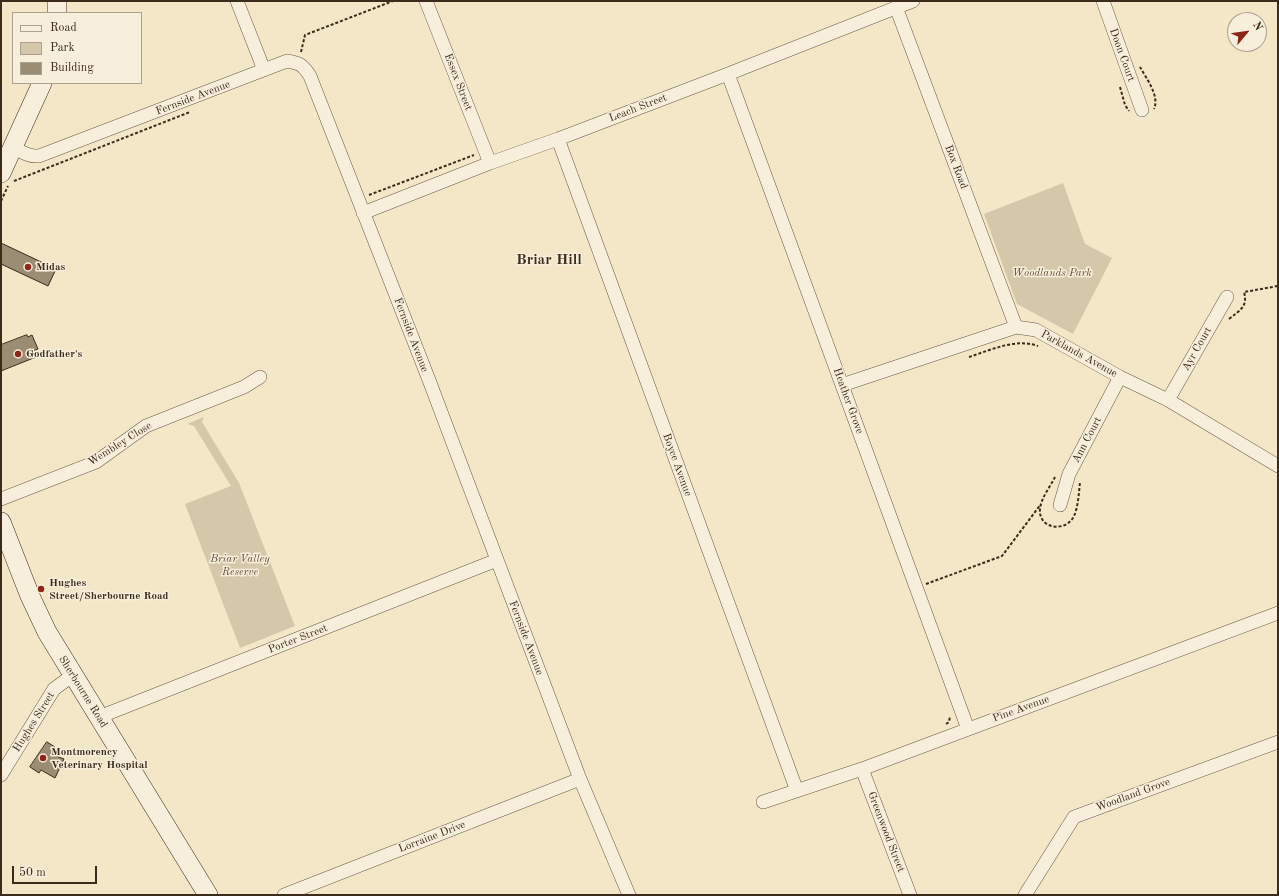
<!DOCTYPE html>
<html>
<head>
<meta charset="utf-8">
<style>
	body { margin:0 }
	#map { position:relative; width:1279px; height:896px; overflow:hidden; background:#f3e7c7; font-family:"Old Standard TT",serif }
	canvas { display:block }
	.frame { position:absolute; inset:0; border:2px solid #3c2a1b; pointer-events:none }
	.legend { position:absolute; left:12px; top:12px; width:130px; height:72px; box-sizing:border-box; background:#f7efdb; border:1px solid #aca08e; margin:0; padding:5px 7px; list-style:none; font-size:12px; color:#3c2a1b }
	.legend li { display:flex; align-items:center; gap:8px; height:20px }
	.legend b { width:20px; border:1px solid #aca08e }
	.north { position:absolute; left:1227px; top:12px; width:40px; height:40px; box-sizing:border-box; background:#f7efdb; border:1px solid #aca08e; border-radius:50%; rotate:61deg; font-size:11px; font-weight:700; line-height:16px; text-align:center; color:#3c2a1b }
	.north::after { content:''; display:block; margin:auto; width:14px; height:18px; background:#8f2418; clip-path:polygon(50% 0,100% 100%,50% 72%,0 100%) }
	.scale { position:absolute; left:12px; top:866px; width:85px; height:18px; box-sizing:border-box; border:2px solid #3c2a1b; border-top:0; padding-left:5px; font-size:12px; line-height:14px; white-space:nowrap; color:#3c2a1b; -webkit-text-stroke:3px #f7efdb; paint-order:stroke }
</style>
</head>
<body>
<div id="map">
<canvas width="1279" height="896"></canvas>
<div class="frame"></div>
<ul class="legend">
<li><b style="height:5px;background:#f7efdb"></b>Road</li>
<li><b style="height:11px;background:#d4c7aa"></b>Park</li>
<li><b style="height:11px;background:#9b8c74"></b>Building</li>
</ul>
<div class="north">N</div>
<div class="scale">50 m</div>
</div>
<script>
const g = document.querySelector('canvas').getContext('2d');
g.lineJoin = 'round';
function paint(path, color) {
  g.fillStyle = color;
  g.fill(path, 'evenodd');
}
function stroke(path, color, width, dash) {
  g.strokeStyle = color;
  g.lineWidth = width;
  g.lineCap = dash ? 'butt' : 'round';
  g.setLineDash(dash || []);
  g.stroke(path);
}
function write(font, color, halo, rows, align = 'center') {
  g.font = font + ' "Old Standard TT",serif';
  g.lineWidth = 3;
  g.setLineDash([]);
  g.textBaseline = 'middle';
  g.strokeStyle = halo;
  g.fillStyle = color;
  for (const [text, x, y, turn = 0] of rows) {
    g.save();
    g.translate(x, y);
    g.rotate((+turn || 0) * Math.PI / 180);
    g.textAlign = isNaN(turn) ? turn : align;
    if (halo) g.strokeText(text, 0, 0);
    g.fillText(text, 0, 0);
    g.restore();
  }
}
const green = new Path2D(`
	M1063 183 1085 244 1112 258 1073 334 1017 304 984 214Z
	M204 417 202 422 239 483 295 626 240 648 185 504 231 486 194 426 187 424Z`);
const building = new Path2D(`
	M1 243 56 269 48 286 1 264Z
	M27 335 28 337 32 335 38 349 33 351 36 357 1 371V345Z
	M47 742 55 747 51 754 64 759 55 778 41 770 39 773 30 767Z`);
const path = new Path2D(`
	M301 52 305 35 393 1
	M1140 67C1146 78 1160 96 1154 109
	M1120 87 1125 105 1129 111
	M14 181 190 112
	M369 195 474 155
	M1 201 8 186
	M1229 319C1240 310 1248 307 1244 292L1278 286
	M969 357C991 350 1015 338 1038 346
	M1055 477C1050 487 1041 498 1040 509 1038 529 1066 533 1074 516 1078 508 1079 492 1080 482
	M926 584 1002 556 1041 504
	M946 724 949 722 950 716`);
const street = new Path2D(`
	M237 1 264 70
	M426 1 490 163
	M1103 1 1142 110
	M896 7 1016 327
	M728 74 968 729
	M558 139 797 791
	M13 147C22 152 29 157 39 156L287 61C300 63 303 65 310 76L429 380 580 779 629 895
	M363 213 490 163 558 139 728 74 913 1
	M842 385 1016 327 1036 330 1120 377 1168 400 1278 466
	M1168 400 1227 297
	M1 499 96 462 146 426 244 387 260 377
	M1060 505 1069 474 1120 377
	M99 717 497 560
	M862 769 910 895
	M1 775 54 689 73 675
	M763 802 862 769 1278 613
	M284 895 580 779
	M1025 895 1074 817 1278 742`);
const secondary = new Path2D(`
	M57 1V13
	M1 173 42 83
	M1 522 30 596 47 632 208 895`);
const markers = [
	[28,267,4,"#8f2418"],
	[18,354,4,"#8f2418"],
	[41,589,4,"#8f2418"],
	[43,758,4,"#8f2418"]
];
const streetNames = [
	["Doon Court",1122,55,70],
	["Essex Street",458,82,69],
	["Fernside Avenue",193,98,-21],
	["Leach Street",638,108,-21],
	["Box Road",956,167,69],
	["Fernside Avenue",411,335,69],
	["Ayr Court",1197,349,-60],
	["Parklands Avenue",1079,354,29],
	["Heather Grove",848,401,70],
	["Ann Court",1087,440,-62],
	["Wembley Close",120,444,-32],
	["Boyce Avenue",677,465,70],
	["Fernside Avenue",526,638,69],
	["Porter Street",298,639,-21],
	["Sherbourne Road",83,692,58],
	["Pine Avenue",1021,709,-20],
	["Hughes Street",34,722,-58],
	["Woodland Grove",1133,795,-20],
	["Greenwood Street",886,832,69],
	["Lorraine Drive",432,837,-21]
];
const poiNames = [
	["Midas",36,267],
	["Godfather's",26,354],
	["Hughes",49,583],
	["Street/Sherbourne Road",49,596],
	["Montmorency",51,752],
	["Veterinary Hospital",51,765]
];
const parkNames = [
	["Woodlands Park",1052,273],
	["Briar Valley",240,559],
	["Reserve",240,572]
];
const districtNames = [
	["Briar Hill",549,260]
];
paint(green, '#d4c7aa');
paint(building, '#9b8c74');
stroke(building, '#3c2a1b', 1);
stroke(street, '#6a5946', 14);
stroke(secondary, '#3c2a1b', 20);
stroke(path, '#3c2a1b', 2, [3, 2]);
stroke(street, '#f7efdb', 13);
stroke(secondary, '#f7efdb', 19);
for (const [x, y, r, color] of markers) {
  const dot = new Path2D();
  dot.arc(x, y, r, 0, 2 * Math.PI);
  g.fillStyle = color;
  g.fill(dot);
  stroke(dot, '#f7efdb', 1.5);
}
write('11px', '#3c2a1b', '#f7efdb', streetNames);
write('bold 11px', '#3c2a1b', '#f7efdb', poiNames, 'left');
write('italic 11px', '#62513f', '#f7efdb', parkNames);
write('bold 15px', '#3c2a1b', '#f7efdb', districtNames);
</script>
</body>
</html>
